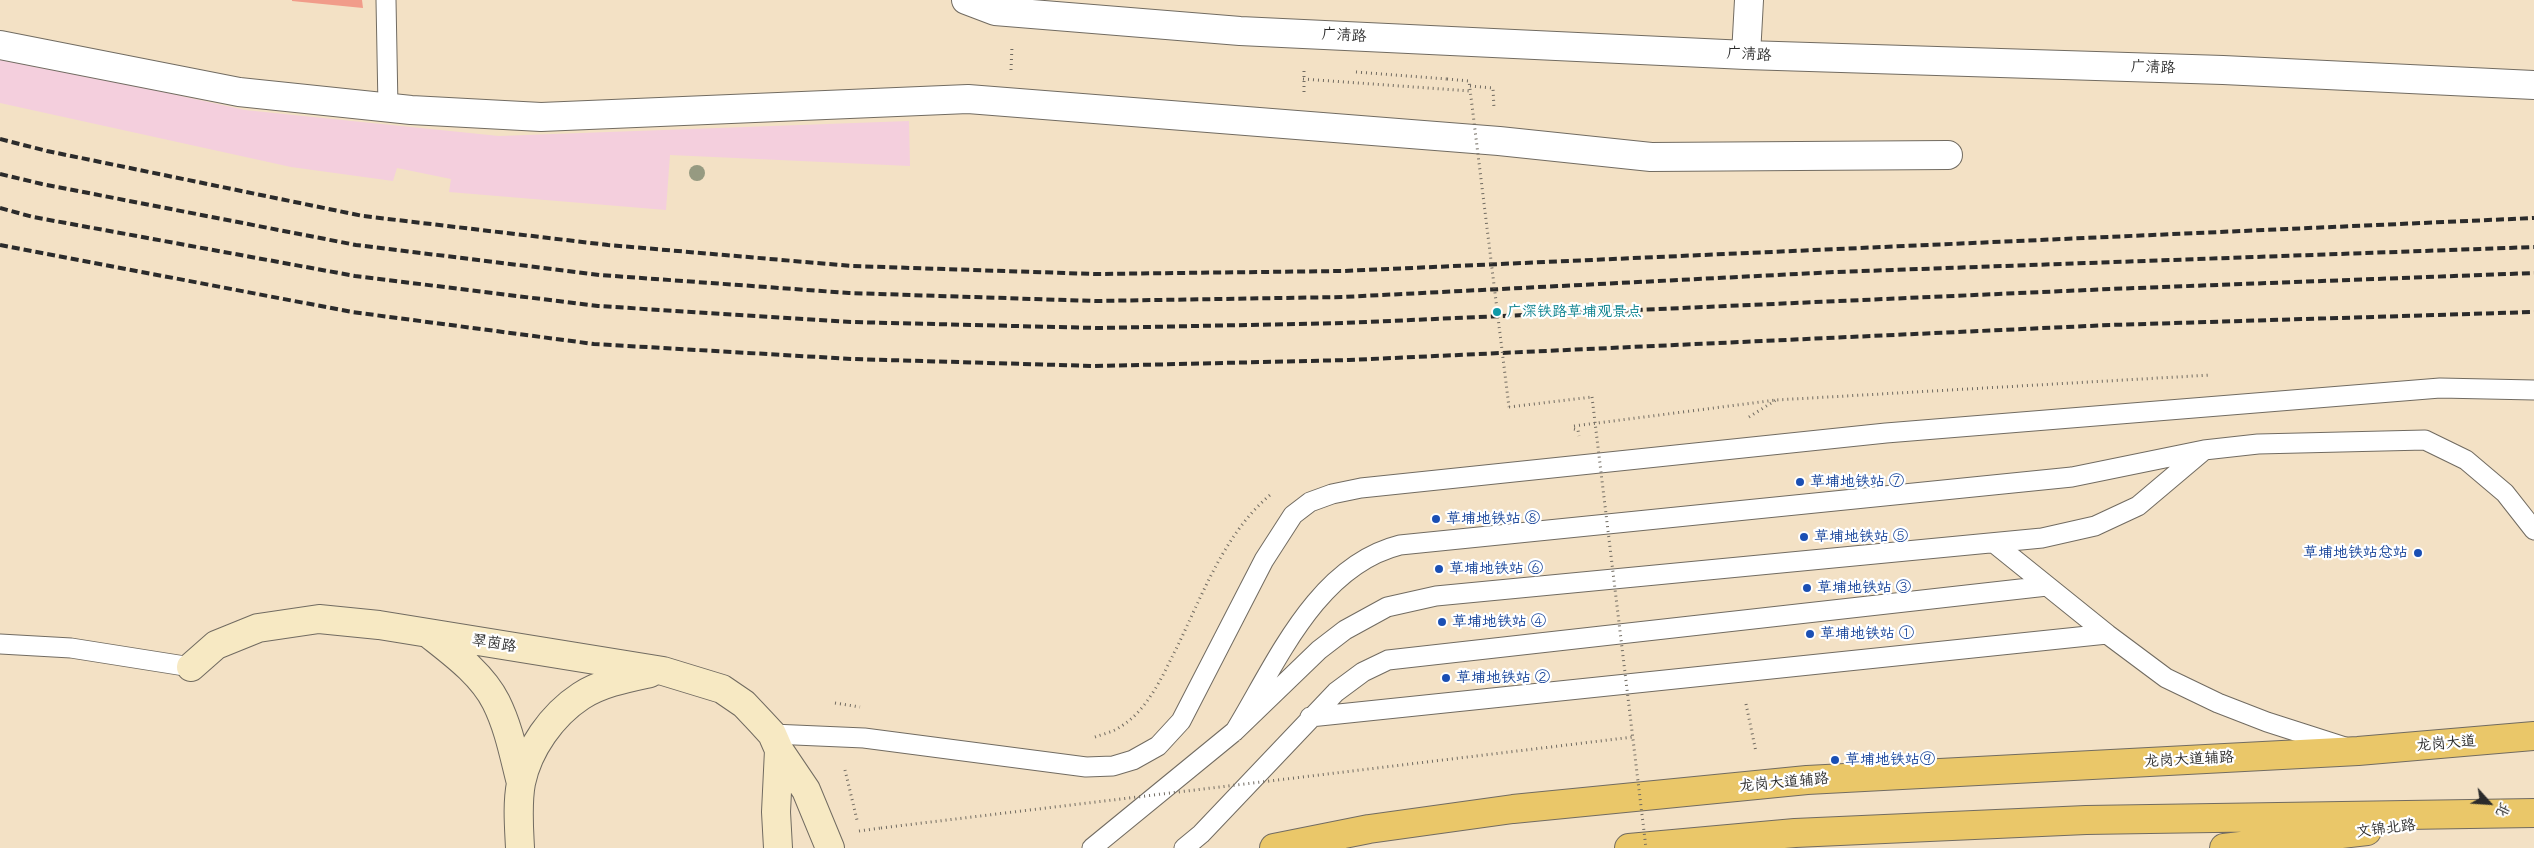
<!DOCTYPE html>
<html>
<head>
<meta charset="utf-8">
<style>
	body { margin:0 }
	#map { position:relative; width:2534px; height:848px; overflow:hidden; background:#f3e1c5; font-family:Sriracha,"LXGW WenKai TC",sans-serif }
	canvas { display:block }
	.north { position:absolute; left:2464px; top:778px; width:50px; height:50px; -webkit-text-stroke:4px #fff; paint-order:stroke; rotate:116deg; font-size:14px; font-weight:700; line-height:20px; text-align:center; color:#2b2b2b }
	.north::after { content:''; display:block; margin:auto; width:18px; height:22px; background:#2b2b2b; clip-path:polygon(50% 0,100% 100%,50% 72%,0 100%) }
</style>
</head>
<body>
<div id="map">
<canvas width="2534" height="848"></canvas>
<div class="north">北</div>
</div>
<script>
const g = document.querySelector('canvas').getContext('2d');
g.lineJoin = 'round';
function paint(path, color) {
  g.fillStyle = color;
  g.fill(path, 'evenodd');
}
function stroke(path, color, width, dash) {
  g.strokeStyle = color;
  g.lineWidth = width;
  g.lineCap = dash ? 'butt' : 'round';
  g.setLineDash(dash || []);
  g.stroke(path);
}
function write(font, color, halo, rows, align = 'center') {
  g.font = font + ' Sriracha,"LXGW WenKai TC",sans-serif';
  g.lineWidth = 4.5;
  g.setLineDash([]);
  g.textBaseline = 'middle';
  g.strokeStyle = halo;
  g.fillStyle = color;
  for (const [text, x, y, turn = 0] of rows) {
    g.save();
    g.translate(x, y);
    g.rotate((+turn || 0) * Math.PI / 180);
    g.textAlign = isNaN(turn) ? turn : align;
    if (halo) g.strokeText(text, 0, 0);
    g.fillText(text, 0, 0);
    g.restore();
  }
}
const built = new Path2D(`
	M0 56 245 110 499 136 909 121 910 166 670 155 666 210 449 192 451 179 397 168 393 181 291 167 0 103Z`);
const building = new Path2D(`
	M292 0H362L363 8 292 1Z`);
const path = new Path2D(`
	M1011 70 1012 46
	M1356 72 1447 79
	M1303 79 1470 91
	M1470 86 1493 88 1494 109
	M1304 92V68
	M1509 407 1592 397
	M1749 417 1776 400
	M1574 426 1776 400 2211 375
	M1574 429 1578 430 1579 436
	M835 703 860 707
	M1746 704 1756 752
	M1095 737C1103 734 1113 732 1120 727 1147 711 1162 677 1175 651 1202 597 1223 535 1270 495
	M845 770 857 820
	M859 831 881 828`);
const lane = new Path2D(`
	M386 0 388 107
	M1994 543 2107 634 2166 678 2218 703 2267 722 2345 747
	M0 644 71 648 191 667
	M1310 717 2107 634
	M1235 731C1276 664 1316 566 1400 545L2072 477 2204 450 2258 444 2425 440 2466 460 2505 493 2534 530
	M772 734 864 738 1086 767 1113 766 1133 760 1158 746 1181 721 1264 560 1293 515 1310 502 1332 494 1361 488 1886 433 2440 388 2534 390
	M1092 848 1235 731 1319 650 1345 630 1387 607 1436 596 2042 538 2095 526 2138 506 2202 452
	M1184 848 1201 834 1336 692 1363 672 1388 660 2047 586`);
const street = new Path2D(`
	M966 0 995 11 1240 31 1746 55 2223 70 2534 85
	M0 45 239 92 411 110 541 117 968 99 1499 141 1651 157 1948 155
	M1746 55 1749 0`);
const secondary = new Path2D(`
	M429 634C453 653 482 674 496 702 509 728 514 756 521 783
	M191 667 216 645 258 628 319 619 379 625 663 671 722 689 744 704 761 722 772 734 779 750 806 790 830 848
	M520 848C519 827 517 804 521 783 528 749 552 715 581 696 601 683 627 678 650 673
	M778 848 776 812 779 750`);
const primary = new Path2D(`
	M1274 848 1369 829 1513 809 1807 780 2358 751 2534 736`);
const highway = new Path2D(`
	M1629 848 1795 833 2086 820 2534 813
	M2224 848 2367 831`);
const rail = new Path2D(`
	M0 139 47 151 363 216 608 245 852 266 1095 274 1343 271 2534 218
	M0 174 42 184 356 245 600 275 849 293 1095 301 1343 297 1836 272 2534 247
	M0 208 33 217 355 276 598 306 851 322 1097 328 1344 323 2110 289 2534 273
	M0 245 352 312 594 344 852 359 1094 366 1349 360 2110 325 2534 312`);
const pathBridge = new Path2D(`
	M1447 79 1469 81 1509 407
	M1592 397 1646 848
	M881 828 1633 737`);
const trees = [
	[697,173]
];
const markers = [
	[1497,312,5,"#0f9aa8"],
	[1800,482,5,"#1a4fb4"],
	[1436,519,5,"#1a4fb4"],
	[1804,537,5,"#1a4fb4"],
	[2418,553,5,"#1a4fb4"],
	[1439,569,5,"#1a4fb4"],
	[1807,588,5,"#1a4fb4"],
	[1442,622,5,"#1a4fb4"],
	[1810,634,5,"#1a4fb4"],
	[1446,678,5,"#1a4fb4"],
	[1835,760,5,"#1a4fb4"]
];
const streetNames = [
	["广清路",1344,36,3],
	["广清路",1749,55,3],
	["广清路",2153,68,2],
	["翠茵路",494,644,9],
	["龙岗大道",2446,744,-5],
	["龙岗大道辅路",2189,760,-3],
	["龙岗大道辅路",1784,783,-5],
	["文锦北路",2386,829,-7]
];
const cultureNames = [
	["广深铁路草埔观景点",1507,312]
];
const transitNames = [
	["草埔地铁站 ⑦",1810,482],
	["草埔地铁站 ⑧",1446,519],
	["草埔地铁站 ⑤",1814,537],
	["草埔地铁站总站",2408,553,"right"],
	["草埔地铁站 ⑥",1449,569],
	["草埔地铁站 ③",1817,588],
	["草埔地铁站 ④",1452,622],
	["草埔地铁站 ①",1820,634],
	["草埔地铁站 ②",1456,678],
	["草埔地铁站⑨",1845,760]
];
paint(built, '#f4cfdd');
paint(building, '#f19c8a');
stroke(lane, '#716b61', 21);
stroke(street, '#716b61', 30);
stroke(secondary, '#716b61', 30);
stroke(primary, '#716b61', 30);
stroke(highway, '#716b61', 30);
stroke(path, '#716b61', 3, [1, 4]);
stroke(lane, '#fff', 19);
stroke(street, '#fff', 28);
stroke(secondary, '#f7e9c3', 28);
stroke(primary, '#eac769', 28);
stroke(highway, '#eac769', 28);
stroke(rail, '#2b2b2b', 4, [8, 4]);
stroke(pathBridge, '#716b61', 3, [1, 4]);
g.fillStyle = '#969a81';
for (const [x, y] of trees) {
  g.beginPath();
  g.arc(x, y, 8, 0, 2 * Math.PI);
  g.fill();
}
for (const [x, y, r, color] of markers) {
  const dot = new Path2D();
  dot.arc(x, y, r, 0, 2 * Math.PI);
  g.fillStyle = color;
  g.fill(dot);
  stroke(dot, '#fff', 2);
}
write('15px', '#2b2b2b', '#fff', streetNames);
write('15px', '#0d838f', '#fff', cultureNames, 'left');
write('15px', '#164399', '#fff', transitNames, 'left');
</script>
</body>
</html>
